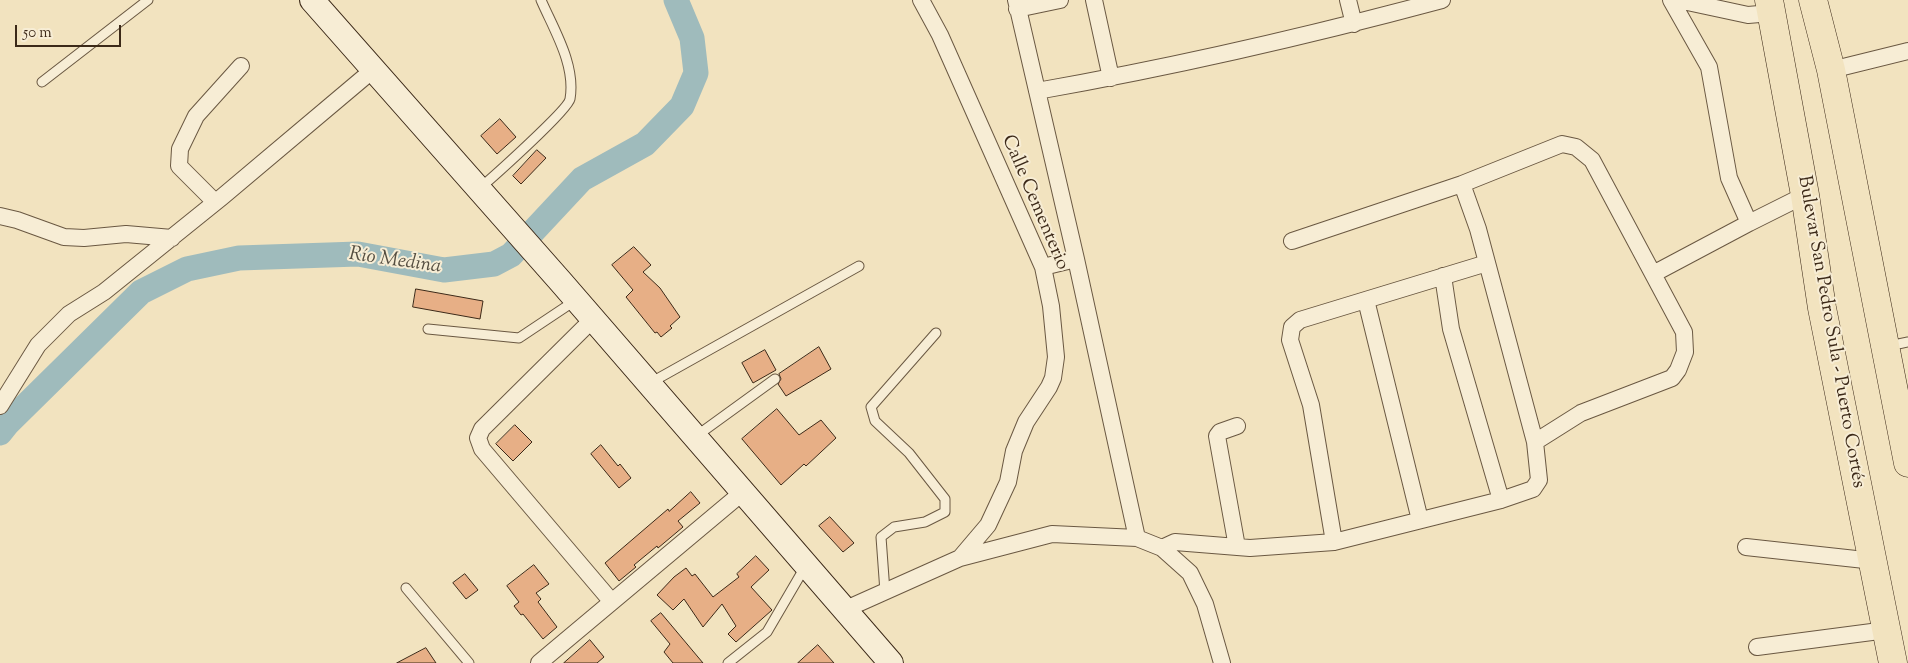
<!DOCTYPE html>
<html>
<head>
<meta charset="utf-8">
<style>
	body { margin:0 }
	#map { position:relative; width:1908px; height:663px; overflow:hidden; background:#f2e3bf; font-family:"Sorts Mill Goudy",serif }
	canvas { display:block }
	.scale { position:absolute; left:15px; top:25px; width:106px; height:22px; box-sizing:border-box; border:2px solid #3c2918; border-top:0; padding-left:6px; font-size:15px; line-height:18px; white-space:nowrap; color:#3c2918; -webkit-text-stroke:4px #f7edd5; paint-order:stroke }
</style>
</head>
<body>
<div id="map">
<canvas width="1908" height="663"></canvas>
<div class="scale">50 m</div>
</div>
<script>
const g = document.querySelector('canvas').getContext('2d');
g.lineJoin = 'round';
function stroke(path, color, width, dash) {
  g.strokeStyle = color;
  g.lineWidth = width;
  g.lineCap = dash ? 'butt' : 'round';
  g.setLineDash(dash || []);
  g.stroke(path);
}
function paint(path, color) {
  g.fillStyle = color;
  g.fill(path, 'evenodd');
}
function write(font, color, halo, rows, align = 'center') {
  g.font = font + ' "Sorts Mill Goudy",serif';
  g.lineWidth = 4;
  g.setLineDash([]);
  g.textBaseline = 'middle';
  g.strokeStyle = halo;
  g.fillStyle = color;
  for (const [text, x, y, turn = 0] of rows) {
    g.save();
    g.translate(x, y);
    g.rotate((+turn || 0) * Math.PI / 180);
    g.textAlign = isNaN(turn) ? turn : align;
    if (halo) g.strokeText(text, 0, 0);
    g.fillText(text, 0, 0);
    g.restore();
  }
}
const river = new Path2D(`
	M0 433 8 423 141 292 187 269 239 258 358 254 444 270 494 264 511 255 582 179 645 144 682 106 696 73 692 38 676 0`);
const building = new Path2D(`
	M500 119 516 137 497 154 481 136Z
	M537 150 546 158 521 184 513 176Z
	M634 247 651 265 643 272 660 288 680 317 670 326 672 328 661 337 657 332 655 333 626 297 633 290 612 265Z
	M416 289 483 301 480 319 413 307Z
	M819 347 831 369 786 396 778 384 781 379 779 374Z
	M765 350 776 370 753 383 742 363Z
	M777 409 799 435 821 420 836 438 806 466 804 464 781 485 742 439Z
	M515 425 532 442 513 461 496 444Z
	M601 445 618 466 620 464 631 478 619 488 591 454Z
	M691 492 700 503 678 521 683 527 658 548 657 546 634 565 636 567 619 581 605 563 668 509 669 511Z
	M830 517 854 543 843 552 819 526Z
	M756 556 769 570 751 587 772 610 736 642 728 634 736 626 722 604 703 627 684 599 673 610 657 595 674 577 686 568 692 576 695 574 713 597 739 577 737 574Z
	M534 565 549 584 536 593 541 599 538 602 557 627 543 639 523 614 521 615 514 606 519 602 507 586Z
	M465 574 478 590 466 599 453 583Z
	M661 613 703 663H673L664 652 670 644 651 621Z
	M590 640 604 657 597 663H564Z
	M818 645 834 663H798Z
	M426 648 436 663H397Z`);
const service = new Path2D(`
	M42 82 148 0
	M480 188C493 177 568 110 570 99 576 65 554 30 541 0
	M428 329 519 338 576 300
	M1889 346 1908 342
	M650 383 859 266
	M695 437 775 379
	M406 588 469 663
	M885 592 881 537 894 527 925 522 945 512V499L909 453 875 421 871 407 936 333
	M728 663 767 632 805 567`);
const minor = new Path2D(`
	M921 0 940 35 1043 267 1051 306 1056 357 1053 378 1049 387 1026 422 1014 451 1008 482 988 525 960 558
	M1016 0 1076 259 1137 538 1162 548 1190 573 1205 604 1222 663
	M1094 0 1111 78
	M1348 0 1354 24
	M1671 0 1709 67 1729 178 1749 223 1805 195
	M1678 0 1748 15 1771 13
	M1017 9 1060 0
	M1831 70 1908 51
	M1037 91C1173 67 1308 36 1442 0
	M215 202 179 166 180 149 196 116 241 66
	M0 216 17 220 64 237 84 238 126 234 172 238
	M1292 241 1462 184 1562 144 1576 147 1592 160 1684 332 1685 352 1678 370 1672 378 1581 413 1535 442
	M1043 267 1076 259
	M1653 274 1749 223
	M1443 276 1451 329 1501 500
	M1366 300 1420 520
	M593 319 482 429 478 438 482 449 612 602
	M0 406 38 345 69 314 104 292 222 197 374 69
	M1334 542 1311 405 1290 340 1292 327 1300 320 1487 263
	M1237 547 1217 436 1220 432 1237 426
	M1746 547 1874 561
	M1162 548 1175 542 1250 548 1334 542 1501 500 1533 489 1539 480 1535 442 1478 229 1462 184
	M846 609 960 558 1052 534 1137 538
	M1757 647 1887 630
	M539 663 743 492`);
const secondary = new Path2D(`
	M312 0 561 282 891 663`);
const trunk = new Path2D(`
	M1769 0 1805 195 1822 308 1893 663
	M1813 0 1831 70 1908 463`);
const streetNames = [
	["Calle Cementerio",1034,203,67],
	["Bulevar San Pedro Sula - Puerto Cortés",1830,332,80]
];
const waterNames = [
	["Río Medina",395,262,8]
];
stroke(river, '#9fbbbc', 25);
paint(building, '#e7af86');
stroke(building, '#3c2918', 1);
stroke(service, '#6a5842', 11);
stroke(minor, '#6a5842', 18);
stroke(secondary, '#3c2918', 26);
stroke(trunk, '#3c2918', 29);
stroke(service, '#f7edd5', 9);
stroke(minor, '#f7edd5', 16);
stroke(secondary, '#f7edd5', 24);
stroke(trunk, '#f2e3bf', 28);
write('19px', '#3c2918', '#f7edd5', streetNames);
write('italic 20px', '#554e41', '#f7edd5', waterNames);
</script>
</body>
</html>
